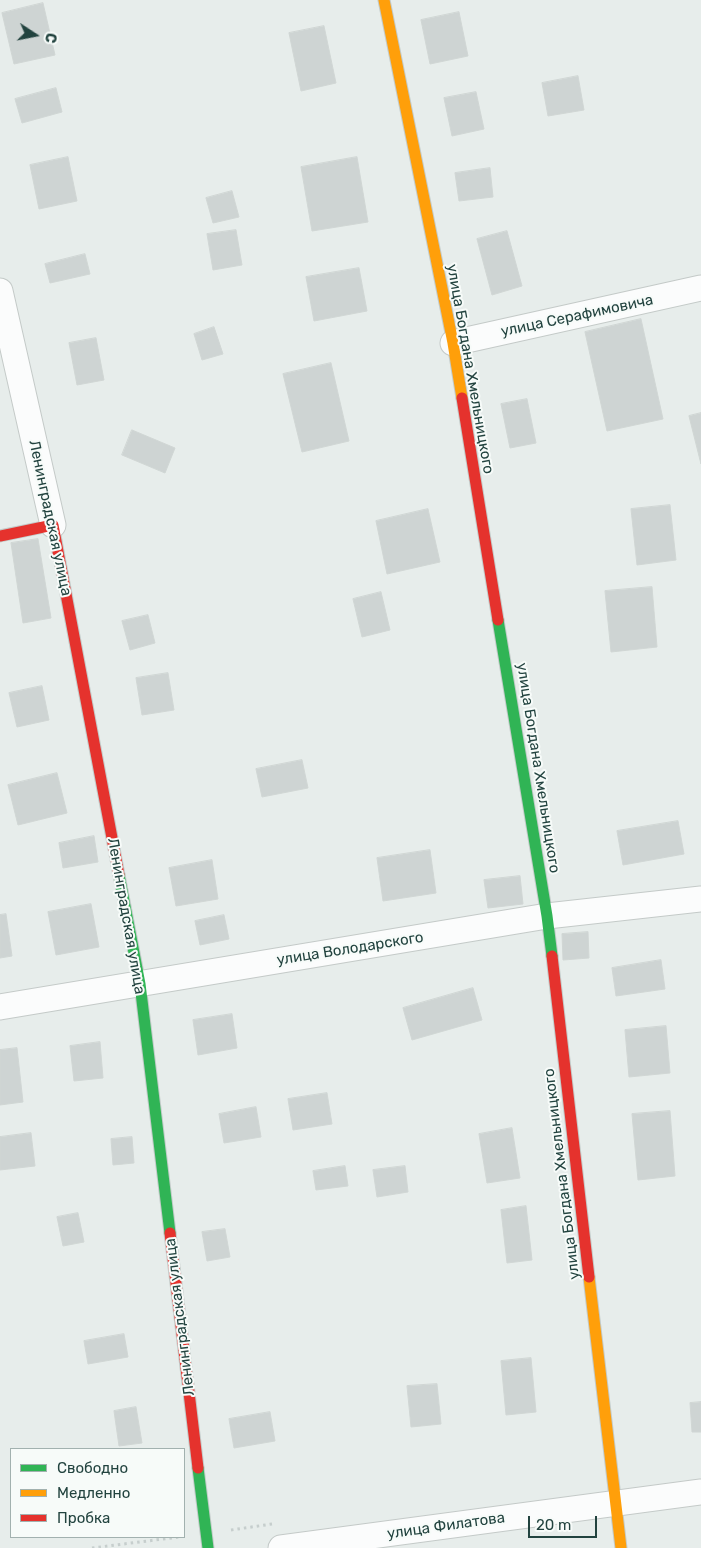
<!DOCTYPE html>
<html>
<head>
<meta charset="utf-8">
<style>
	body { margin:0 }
	#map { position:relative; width:701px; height:1548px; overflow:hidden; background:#e7edeb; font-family:Rubik,sans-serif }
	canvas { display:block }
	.legend { position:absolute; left:10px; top:1448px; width:175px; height:90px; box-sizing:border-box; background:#f7fbf9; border:1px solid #a2b1af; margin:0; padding:6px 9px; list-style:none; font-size:15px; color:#22433f }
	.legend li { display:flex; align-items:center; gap:10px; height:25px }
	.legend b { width:25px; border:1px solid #a2b1af }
	.north { position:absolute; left:10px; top:10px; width:50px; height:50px; -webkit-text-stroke:4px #f7fbf9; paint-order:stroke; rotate:101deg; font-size:14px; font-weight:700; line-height:20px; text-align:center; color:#22433f }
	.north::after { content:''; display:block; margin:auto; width:18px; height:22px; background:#22433f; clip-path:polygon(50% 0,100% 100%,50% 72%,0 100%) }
	.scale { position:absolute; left:528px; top:1516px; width:69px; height:22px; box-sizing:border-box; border:2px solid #22433f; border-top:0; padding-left:6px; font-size:15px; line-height:18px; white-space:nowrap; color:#22433f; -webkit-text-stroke:4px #f7fbf9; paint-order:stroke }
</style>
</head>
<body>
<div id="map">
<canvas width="701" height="1548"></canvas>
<ul class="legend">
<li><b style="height:6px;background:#30b455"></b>Свободно</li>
<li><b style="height:6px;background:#ff9f0a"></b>Медленно</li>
<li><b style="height:6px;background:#e5322d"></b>Пробка</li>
</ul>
<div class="north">С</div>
<div class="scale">20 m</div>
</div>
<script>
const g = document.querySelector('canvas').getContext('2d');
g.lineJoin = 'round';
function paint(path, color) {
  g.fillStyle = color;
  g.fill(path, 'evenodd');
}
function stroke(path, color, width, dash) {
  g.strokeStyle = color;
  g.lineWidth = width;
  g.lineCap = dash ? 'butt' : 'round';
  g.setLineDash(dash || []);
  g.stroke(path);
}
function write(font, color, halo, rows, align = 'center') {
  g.font = font + ' Rubik,sans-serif';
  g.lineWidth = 4;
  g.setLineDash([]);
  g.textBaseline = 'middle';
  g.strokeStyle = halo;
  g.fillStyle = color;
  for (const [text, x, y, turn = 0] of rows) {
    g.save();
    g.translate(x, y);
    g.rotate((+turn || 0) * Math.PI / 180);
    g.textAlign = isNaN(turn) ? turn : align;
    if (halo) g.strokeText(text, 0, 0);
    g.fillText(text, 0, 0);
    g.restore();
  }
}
const building = new Path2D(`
	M43 3 55 55 14 64 2 13Z
	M459 12 468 56 430 64 421 20Z
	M324 26 336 83 301 91 289 33Z
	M578 76 584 110 548 116 542 83Z
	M56 88 62 112 22 123 15 99Z
	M476 92 484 129 452 136 444 98Z
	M68 157 77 201 39 209 30 165Z
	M357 157 368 222 312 231 301 167Z
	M490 168 493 197 459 201 455 173Z
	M232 191 239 217 213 223 206 198Z
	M236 230 242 265 213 270 207 234Z
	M507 231 522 286 492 295 477 239Z
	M85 254 90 274 50 283 45 264Z
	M359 268 367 311 314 321 306 277Z
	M641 319 663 419 607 431 585 332Z
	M214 327 223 354 202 360 194 334Z
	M96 338 104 380 77 385 69 343Z
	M331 363 349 441 302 452 283 374Z
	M527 399 536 443 510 448 501 404Z
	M701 413V464L689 416Z
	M132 430 175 448 165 473 122 455Z
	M670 505 676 560 637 565 631 509Z
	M428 509 440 562 387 574 376 521Z
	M38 539 51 618 23 623 11 543Z
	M652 587 657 647 611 652 605 591Z
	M381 592 390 630 362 637 353 599Z
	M148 615 155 643 130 650 122 621Z
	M168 673 174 710 142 715 136 678Z
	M42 686 49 720 17 727 9 693Z
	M302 760 308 788 262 797 256 769Z
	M57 773 67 813 18 825 8 785Z
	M678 821 684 854 623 865 617 831Z
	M94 836 98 862 63 868 59 843Z
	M430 850 436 893 383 901 377 858Z
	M212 860 218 899 176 906 169 868Z
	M520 876 523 904 488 908 484 880Z
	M91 904 99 947 56 955 48 912Z
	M6 914 12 956 0 958V915Z
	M224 915 229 939 200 945 195 921Z
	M588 932 589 958 563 960 562 934Z
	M661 960 665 989 616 996 612 968Z
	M473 988 482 1020 412 1040 403 1008Z
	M232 1014 237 1048 198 1055 193 1020Z
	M666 1026 670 1073 629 1077 625 1030Z
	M100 1042 103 1078 74 1081 70 1046Z
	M17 1048 23 1102 0 1105V1050Z
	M327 1093 332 1124 293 1130 288 1099Z
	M256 1107 261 1137 224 1143 219 1114Z
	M670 1111 675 1176 638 1180 632 1114Z
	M512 1128 520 1178 487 1183 479 1134Z
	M31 1133 35 1166 0 1170V1137Z
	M132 1137 134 1163 113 1165 111 1139Z
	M345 1166 348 1186 316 1190 313 1171Z
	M405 1166 408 1192 377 1197 373 1170Z
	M526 1206 532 1260 507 1263 501 1210Z
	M78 1213 84 1242 63 1246 57 1217Z
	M225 1229 230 1257 207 1261 202 1232Z
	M124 1334 128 1357 88 1364 84 1341Z
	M531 1358 536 1412 506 1415 501 1361Z
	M437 1384 441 1424 411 1427 407 1386Z
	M701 1402V1432H692L690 1403Z
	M136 1407 142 1443 119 1446 114 1411Z
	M270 1412 275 1441 234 1448 229 1419Z`);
const path = new Path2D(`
	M231 1530 272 1524
	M92 1548 179 1537`);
const street = new Path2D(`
	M0 291 53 525
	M453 343 701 288
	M0 1007 547 916 701 899
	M281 1548 701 1492`);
const fast = new Path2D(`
	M498 620 547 916 552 956
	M119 875 140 984 170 1233
	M198 1468 208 1548`);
const slow = new Path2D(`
	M384 0 453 343 462 398
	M589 1277 621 1548`);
const jam = new Path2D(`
	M462 398 498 620
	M0 536 53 525 119 875
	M552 956 589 1277
	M170 1233 198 1468`);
const streetNames = [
	["улица Серафимовича",577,316,-12],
	["улица Богдана Хмельницкого",470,369,80],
	["Ленинградская улица",50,518,78],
	["улица Богдана Хмельницкого",538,768,81],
	["Ленинградская улица",126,916,80],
	["улица Володарского",350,949,-9],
	["улица Богдана Хмельницкого",562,1174,-97],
	["Ленинградская улица",180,1317,-97],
	["улица Филатова",446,1526,-8]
];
paint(building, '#ced4d3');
stroke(building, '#d0d6d4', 1);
stroke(street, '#c4cac8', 27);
stroke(fast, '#c3cbc9', 13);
stroke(slow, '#c3cbc9', 13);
stroke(jam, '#c3cbc9', 13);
stroke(path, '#c6cecd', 3, [2.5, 4]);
stroke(street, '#fbfcfc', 25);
stroke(fast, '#30b455', 11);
stroke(slow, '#ff9f0a', 11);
stroke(jam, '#e5322d', 11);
write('15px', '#22433f', '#f7fbf9', streetNames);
</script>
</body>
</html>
